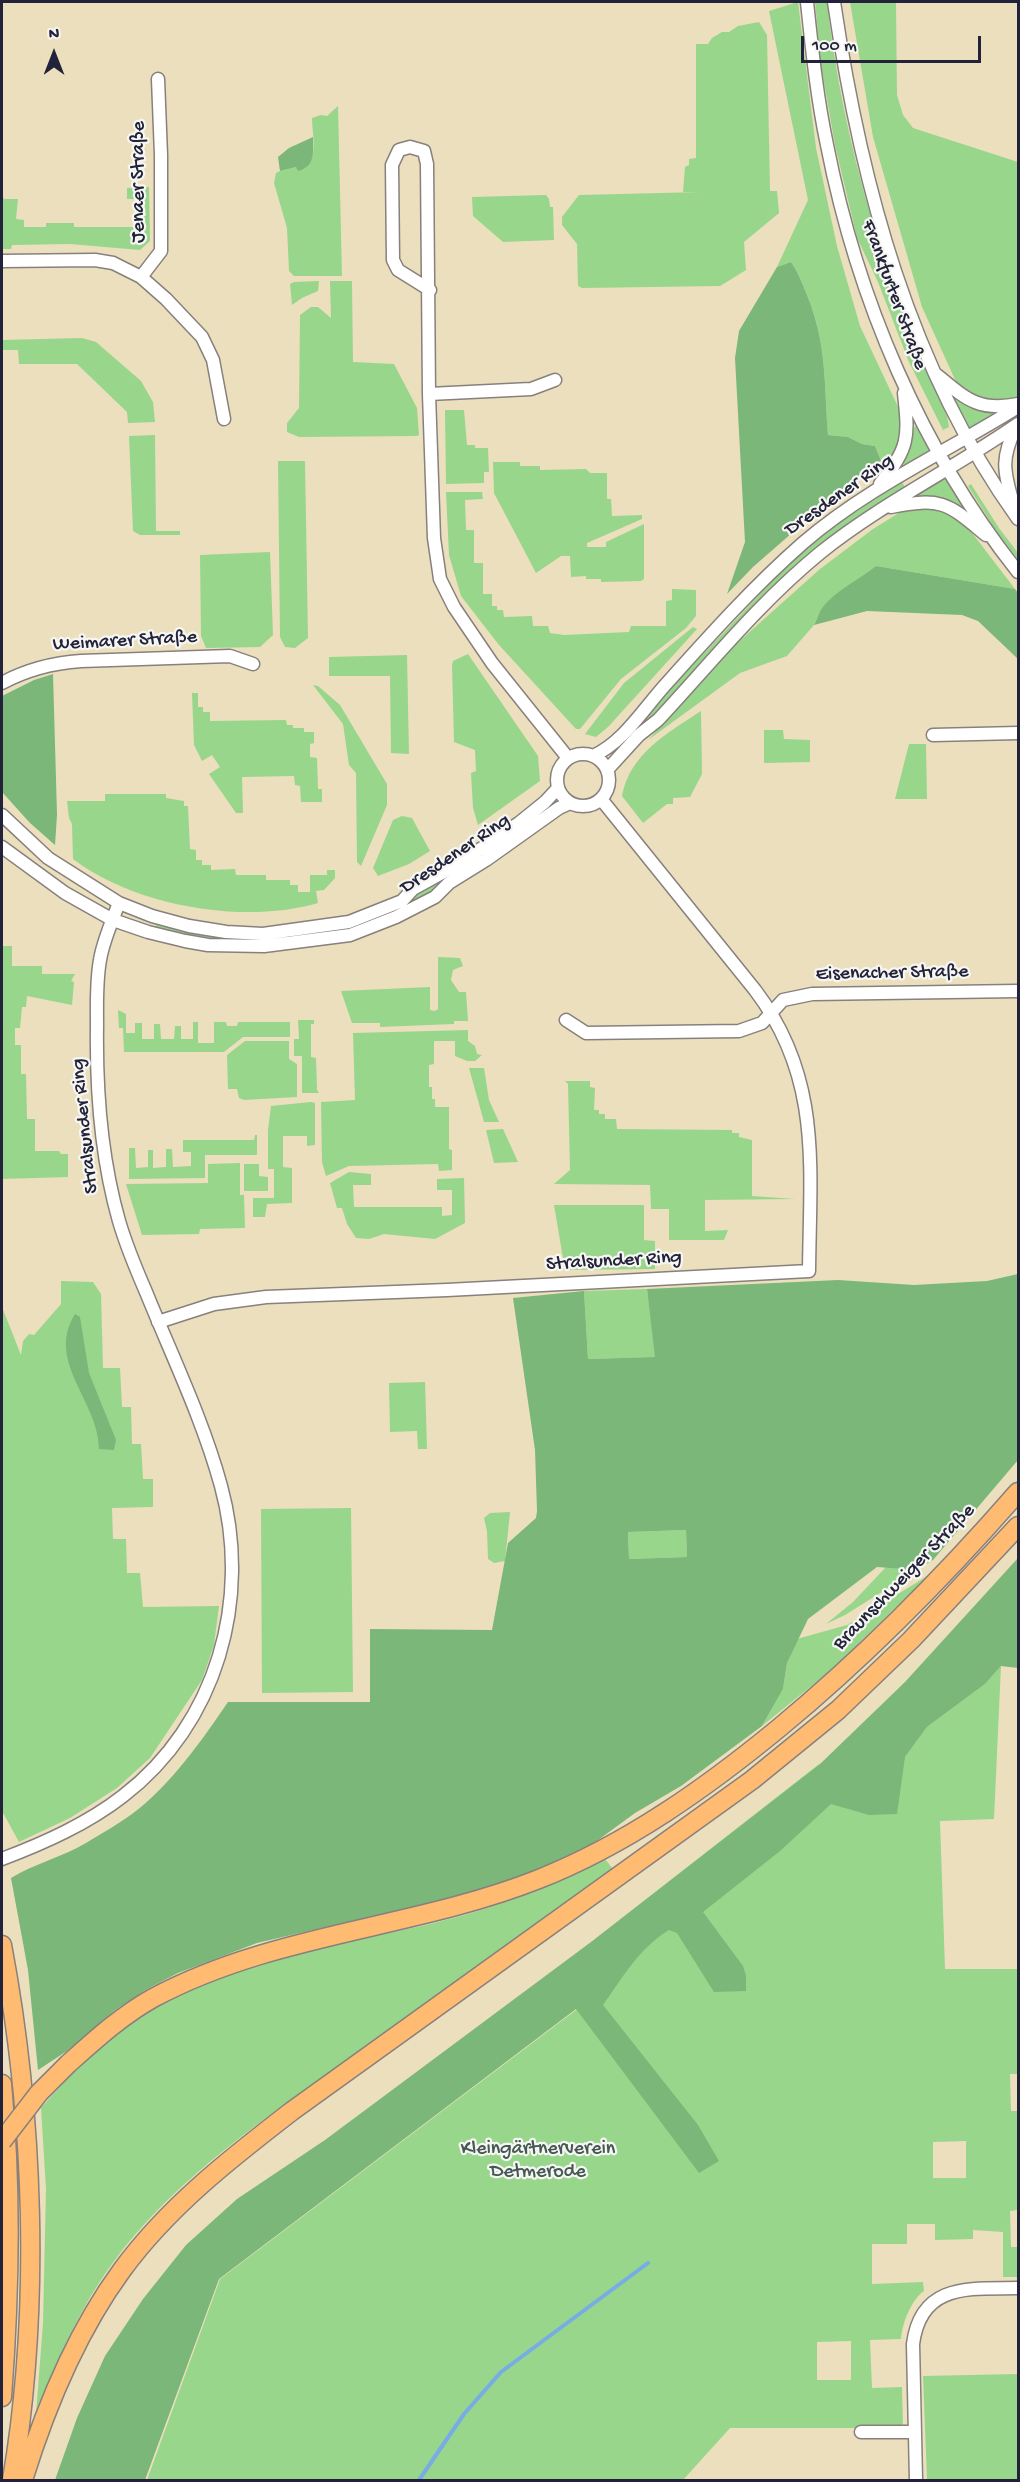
<!DOCTYPE html>
<html>
<head>
<meta charset="utf-8">
<style>
	body { margin:0 }
	#map { position:relative; width:1020px; height:2482px; overflow:hidden; background:#ecdfbd; font-family:"Gochi Hand",sans-serif }
	canvas { display:block }
	.frame { position:absolute; inset:0; border:3px solid #22223b; pointer-events:none }
	.north { position:absolute; left:24px; top:24px; width:60px; height:60px; -webkit-text-stroke:4px #f6f6f2; paint-order:stroke; rotate:0deg; font-size:16px; font-weight:700; line-height:24px; text-align:center; color:#22223b }
	.north::after { content:''; display:block; margin:auto; width:21px; height:27px; background:#22223b; clip-path:polygon(50% 0,100% 100%,50% 72%,0 100%) }
	.scale { position:absolute; left:801px; top:36px; width:180px; height:27px; box-sizing:border-box; border:3px solid #22223b; border-top:0; padding-left:8px; font-size:18px; line-height:21px; white-space:nowrap; color:#22223b; -webkit-text-stroke:4px #f6f6f2; paint-order:stroke }
</style>
</head>
<body>
<div id="map">
<canvas width="1020" height="2482"></canvas>
<div class="frame"></div>
<div class="north">N</div>
<div class="scale">100 m</div>
</div>
<script>
const g = document.querySelector('canvas').getContext('2d');
g.lineJoin = 'round';
function paint(path, color) {
  g.fillStyle = color;
  g.fill(path, 'evenodd');
}
function stroke(path, color, width, dash) {
  g.strokeStyle = color;
  g.lineWidth = width;
  g.lineCap = dash ? 'butt' : 'round';
  g.setLineDash(dash || []);
  g.stroke(path);
}
function write(font, color, halo, rows, align = 'center') {
  g.font = font + ' "Gochi Hand",sans-serif';
  g.lineWidth = 4.5;
  g.setLineDash([]);
  g.textBaseline = 'middle';
  g.strokeStyle = halo;
  g.fillStyle = color;
  for (const [text, x, y, turn = 0] of rows) {
    g.save();
    g.translate(x, y);
    g.rotate((+turn || 0) * Math.PI / 180);
    g.textAlign = isNaN(turn) ? turn : align;
    if (halo) g.strokeText(text, 0, 0);
    g.fillText(text, 0, 0);
    g.restore();
  }
}
const green = new Path2D(`
	M798 2 816 148 837 246 860 326 900 411 903 436 892 460 884 468 875 446 862 444 848 437 828 435C824 384 827 343 807 295 802 283 798 272 791 262L777 267 808 200 769 11Z
	M815 2H827C843 145 886 285 947 416L949 427 943 430 909 362 878 282 857 238 835 145 821 65Z
	M850 2H896L897 95 903 115 913 128 1018 162V397L1006 401H981L957 384 922 307 873 137Z
	M759 22 767 35 770 191H777L779 213 744 242 746 270 720 286 582 288 578 286 577 244 562 225V217L579 195 701 192H683L685 167 689 165V159L696 158V44H708L712 38 722 32H729L738 26Z
	M338 106 342 276H294L289 271 287 228 274 183 276 173 280 171 296 167 298 170C321 165 312 136 312 118L321 115 327 116Z
	M149 187 150 241 140 250 70 244 12 245 11 249H2V195L4 199H18L16 219 24 220V227H46V223H74V227H139V216H146L144 199H127V188Z
	M546 195 549 199 550 207H553L554 240 503 242 473 216 472 197Z
	M319 281 318 291 302 298 292 305 290 284 294 282Z
	M330 281H352L353 362 394 364 417 408 419 435 417 436 299 437 287 432V423L299 408 300 315 311 307H318L331 318Z
	M82 338 96 342 141 381 153 402 155 422 128 423 127 412 77 364H19L18 350H2V340Z
	M957 397 977 410 996 414 970 429 954 398Z
	M445 410H464L467 445H475V448H488L489 472H484V483L446 484Z
	M916 426 929 451 904 465 902 462 910 447 913 428Z
	M155 435 156 531H180V535H140L133 531 129 436Z
	M278 461H305L308 638 295 648 285 647 280 637Z
	M493 462H520V466H540V470L586 469 590 473H607V499H611L612 516 642 515V519L587 543V547H606V542L644 524V579L641 581 601 582V579H586V576L571 577 570 556H561L536 573 494 493Z
	M945 478 963 507 960 508 942 498 918 497 917 495Z
	M902 482 905 487 839 530 789 572 636 733 619 750 615 747 787 566 836 525Z
	M971 484 999 528 1018 553V560L996 531 968 486Z
	M446 492H482L483 499 465 500 466 530H474V563H483V594H492V606H497V610H503L504 617 532 616 533 626H548L550 633 564 635 629 632 631 626H666V601L672 600V589L696 590V616L686 628 621 679 580 729H576L499 645 461 596 449 555Z
	M940 507 963 521 1015 589 876 566 856 583 842 590 822 608 814 625 787 656 740 673 648 740 735 645 820 569 873 529 902 511Z
	M270 552 273 635 260 647 206 648 201 636 200 555Z
	M693 627 697 629 608 727 596 737 585 734 624 683Z
	M468 654 538 756 540 781 478 825 473 808 471 773 476 771 475 750 454 742 452 665 453 661Z
	M407 655 409 754 391 753 390 676H329V657Z
	M313 685 318 686 340 705 387 784V805L361 866 357 862 356 773 349 765 343 724Z
	M192 693H198V707H203V712H210V721L286 720 287 725H293V728H304V732H314V743L310 744V757L317 758 318 789H322V802H301L300 786 295 785 294 776 242 777 243 813H236L209 774 220 767 212 755 202 761 194 745Z
	M701 711 702 774 690 797 673 798V804H667L643 823 622 796C630 753 668 733 701 711Z
	M764 730H783L784 739 810 740V762L764 763Z
	M909 744H926L927 799H895Z
	M105 794H166V798L184 801V806H188L190 849 196 850V860H202V865H211V870L235 869 236 875H266V880H290V885H298V892H310V875H327V870H335V878L324 890 316 891 318 903C243 925 135 906 73 859L72 824 69 818 67 801H105Z
	M544 808 547 812 433 895 363 927 283 941H209L154 930 156 925 215 936 302 932 413 893Z
	M402 816 412 818 430 851 409 864 378 876 373 868 393 820Z
	M2 946H12V966H42V974H75L71 981 74 982 72 1005 27 996 26 1007H22L20 1028H15V1045H21V1074H26L27 1119H35V1151H59L61 1154H68V1177L2 1179Z
	M438 957 460 958 463 966 453 970 451 980 459 992H466L468 1021H454V1024L380 1027V1023H352L341 991 430 987V1010L435 1011 438 1009Z
	M118 1010 126 1014V1033H135V1023H142V1039H154V1024H160L161 1039H174L175 1026H181V1039H193V1022H198V1043H214V1022H226L227 1026H237L238 1022H290V1037H243L224 1052H124L123 1028H119Z
	M298 1020H314V1024H311V1057L316 1058 317 1090 319 1093H302V1056H294V1039H299Z
	M468 1030V1041L475 1046 477 1054 482 1055 475 1061H467L455 1056V1041H434V1064L429 1065V1087H432V1099H435V1107H449V1149L452 1150V1170L439 1171 438 1164 349 1166 326 1176 322 1162 321 1102 355 1100 353 1033Z
	M245 1041H289V1059L297 1064V1097L244 1100 239 1098 237 1089H228L227 1055Z
	M469 1068H484L489 1100 499 1122H484Z
	M565 1081H590V1087L595 1088 594 1110H599V1114H605V1119H616L617 1129 732 1130V1133H739V1137L752 1140V1196L795 1199 705 1200V1231L728 1230 724 1240H669V1209H651L650 1185 554 1184 570 1170 568 1084Z
	M311 1102 315 1103V1145L307 1146V1136H283V1167L292 1168V1203L267 1204 265 1217H253V1198H274V1169H268V1130L271 1106Z
	M503 1129 518 1162 494 1163 486 1130Z
	M255 1135H257V1155H205V1178L129 1179V1148H135L136 1168 148 1167V1150H153V1168L166 1167V1149H172L173 1167 191 1166V1152H183V1140H254Z
	M240 1163V1195H244L245 1228 200 1229 199 1234 142 1235 126 1184 208 1183V1164Z
	M244 1164H259V1176L268 1177V1191H244Z
	M349 1172 371 1174V1185H353L354 1207H442V1216L452 1215V1190H437V1179L464 1178 465 1223 435 1239 384 1234 369 1239 356 1238 347 1224 342 1208H337L330 1183Z
	M554 1205H644V1240L655 1241V1269L565 1270Z
	M61 1281 93 1282 101 1294 103 1368H120L122 1407H131L132 1444H141L143 1479H153V1507L112 1508 113 1539H126L127 1573H140L143 1607 219 1606 214 1645 202 1680 150 1758 117 1788 70 1818 19 1842 2 1811V1307L21 1355 23 1341 29 1334 34 1335 61 1304Z
	M647 1289 656 1357 588 1359 584 1291Z
	M425 1382 427 1449H418L417 1431 390 1432 389 1383Z
	M351 1508 353 1692 262 1693 261 1509Z
	M510 1512 505 1561 494 1563 488 1559 487 1531 484 1518 490 1513Z
	M686 1530 687 1557 629 1559 628 1532Z
	M933 1560 845 1615 826 1624 853 1602 886 1567 905 1569Z
	M929 1575 831 1670 762 1726 783 1689 787 1663 797 1639 847 1625Z
	M1001 1666 994 1819 940 1821 945 1969H1018V2074H1010L1011 2111H1018V2210L1010 2211 1011 2247H1018V2277H1003V2232L973 2230V2239L935 2240V2224H907V2244H872V2284L923 2282 924 2291C911 2300 902 2324 901 2339L870 2340 872 2388 902 2387 903 2428H730L683 2480H147L220 2279 576 2010 595 1939 819 1764 905 1757 927 1727 985 1684ZM966 2141V2178H933V2142ZM851 2341V2380H817V2342Z
	M604 1858 614 1870C528 1931 443 1991 358 2052 272 2113 174 2178 112 2264 78 2311 57 2361 36 2414L43 2323 46 2189 41 2108C67 2079 94 2048 126 2025 223 1954 348 1947 461 1916 511 1902 559 1883 604 1858Z
	M1018 2374V2480H927L923 2376Z`);
const forest = new Path2D(`
	M313 137C313 152 316 166 298 171L296 167 280 171 278 157 289 148Z
	M791 262C798 272 802 283 807 295 827 344 824 383 828 435L848 437 862 444 875 446 884 468 864 473 832 498 753 567 727 594 745 542 735 358 739 331 777 267Z
	M876 566 1015 589 1018 593V659L978 621 962 615 867 611 814 625C817 620 819 612 822 608 836 590 859 580 876 566Z
	M53 674 57 815 55 845 30 823 2 792V696L34 680Z
	M1018 1274V1460L933 1560 905 1569 877 1567 808 1619 787 1663 783 1689 762 1726 681 1786 635 1813 594 1843 537 1870 499 1884 455 1897 257 1943 178 1973 147 1989 115 2010 67 2051 38 2070 28 1970 11 1878C34 1864 62 1857 86 1843 101 1834 118 1824 132 1814 169 1787 203 1739 228 1702H370V1629L492 1630 508 1543 536 1518 537 1511 535 1450 513 1298 584 1291 588 1359 655 1357 647 1289 838 1280 914 1285 987 1281ZM686 1530 687 1557 629 1559 628 1532Z
	M75 1314 80 1317 89 1373 116 1440 114 1450 99 1449C99 1401 45 1362 75 1314Z
	M1018 1558V1668L1001 1666 985 1684 927 1727 905 1757 897 1814 869 1815 831 1804 780 1851 703 1912 743 1966 746 1976V1991L714 1992 677 1933 669 1930C639 1948 623 1977 603 2005L698 2125 719 2161 699 2173 576 2009 219 2279 145 2480H55L77 2418 105 2356 143 2299 186 2245 237 2199 325 2140 595 1939 819 1765 905 1682Z`);
const stream = new Path2D(`
	M419 2480 464 2414 501 2372 648 2263`);
const minor = new Path2D(`
	M807 2C812 49 817 98 827 145 857 298 921 450 1018 572
	M834 2C861 184 909 367 1018 519
	M2 261 95 260 113 263 141 277 166 299 202 337 213 360 224 419
	M141 277 161 251V155L158 79
	M430 290 398 270 393 260 392 165 399 150 410 147 424 151 427 164 429 394 434 538 440 579 454 607 492 663 568 758
	M937 375C966 399 979 412 1018 404
	M429 394 531 389 555 380
	M880 484C909 447 909 439 904 393
	M1013 503C1003 470 1001 457 1017 425
	M891 507C943 497 947 503 986 535
	M2 683C26 670 52 663 81 661L230 656 253 664
	M933 735 1018 733
	M557 780a26 26 0 1 1 52 0a26 26 0 1 1-52 0Z
	M593 756C624 742 644 708 667 683 710 635 754 586 803 543 868 487 946 452 1018 407
	M607 770 639 735 658 720C710 664 760 602 820 553 881 504 953 469 1018 424
	M2 815 48 858 119 903 152 916 189 926 226 932 263 934 349 922 402 901 413 889 460 863 519 823 545 802 558 788
	M2 847 65 893 113 920 148 932 185 941 208 945 264 946 350 935 396 917 435 897 449 883 486 860 559 808 570 803
	M566 1020 586 1033 739 1031 762 1023 783 1000 812 994 1018 991
	M158 1322 214 1304 266 1297 447 1290 809 1271C810 1166 822 1078 755 990L601 799
	M2 1859C44 1843 87 1824 123 1796 217 1724 252 1599 221 1486 203 1420 172 1356 146 1292 136 1269 126 1245 119 1221 101 1158 96 1091 97 1026 97 1004 96 982 100 960 103 941 112 921 119 903
	M861 2432H915
	M916 2480 913 2344C921 2282 971 2289 1018 2288`);
const highway = new Path2D(`
	M2 1945C34 2115 41 2309 12 2480
	M68 2064C95 2040 121 2016 153 1998 274 1933 413 1929 539 1879 627 1844 706 1788 779 1728 866 1656 944 1577 1018 1492
	M2 2084C12 2189 10 2293 2 2397
	M23 2480C45 2409 78 2330 122 2270 168 2207 231 2158 292 2111L752 1780 838 1710 911 1640 1018 1526`);
const highwayBridge = new Path2D(`
	M2 2141 39 2093 68 2064`);
const streetNames = [
	["Jenaer Straße",140,182,-90],
	["Frankfurter Straße",893,295,70],
	["Dresdener Ring",840,496,-35],
	["Weimarer Straße",125,642,-3],
	["Dresdener Ring",456,855,-34],
	["Eisenacher Straße",892,974,-1],
	["Stralsunder Ring",86,1126,-96],
	["Stralsunder Ring",614,1262,-3],
	["Braunschweiger Straße",905,1578,-46]
];
const parkNames = [
	["Kleingärtnerverein",538,2150],
	["Detmerode",538,2173]
];
paint(green, '#98d68c');
paint(forest, '#7ab778');
stroke(stream, '#78ace5', 4);
stroke(minor, '#87807c', 15);
stroke(highway, '#87807c', 21);
stroke(minor, '#fff', 12);
stroke(highway, '#ffbb71', 18);
stroke(highwayBridge, '#87807c', 21, []);
stroke(highwayBridge, '#ffbb71', 18);
write('20px', '#22223b', '#f6f6f2', streetNames);
write('20px', '#455853', '#f6f6f2', parkNames);
</script>
</body>
</html>
